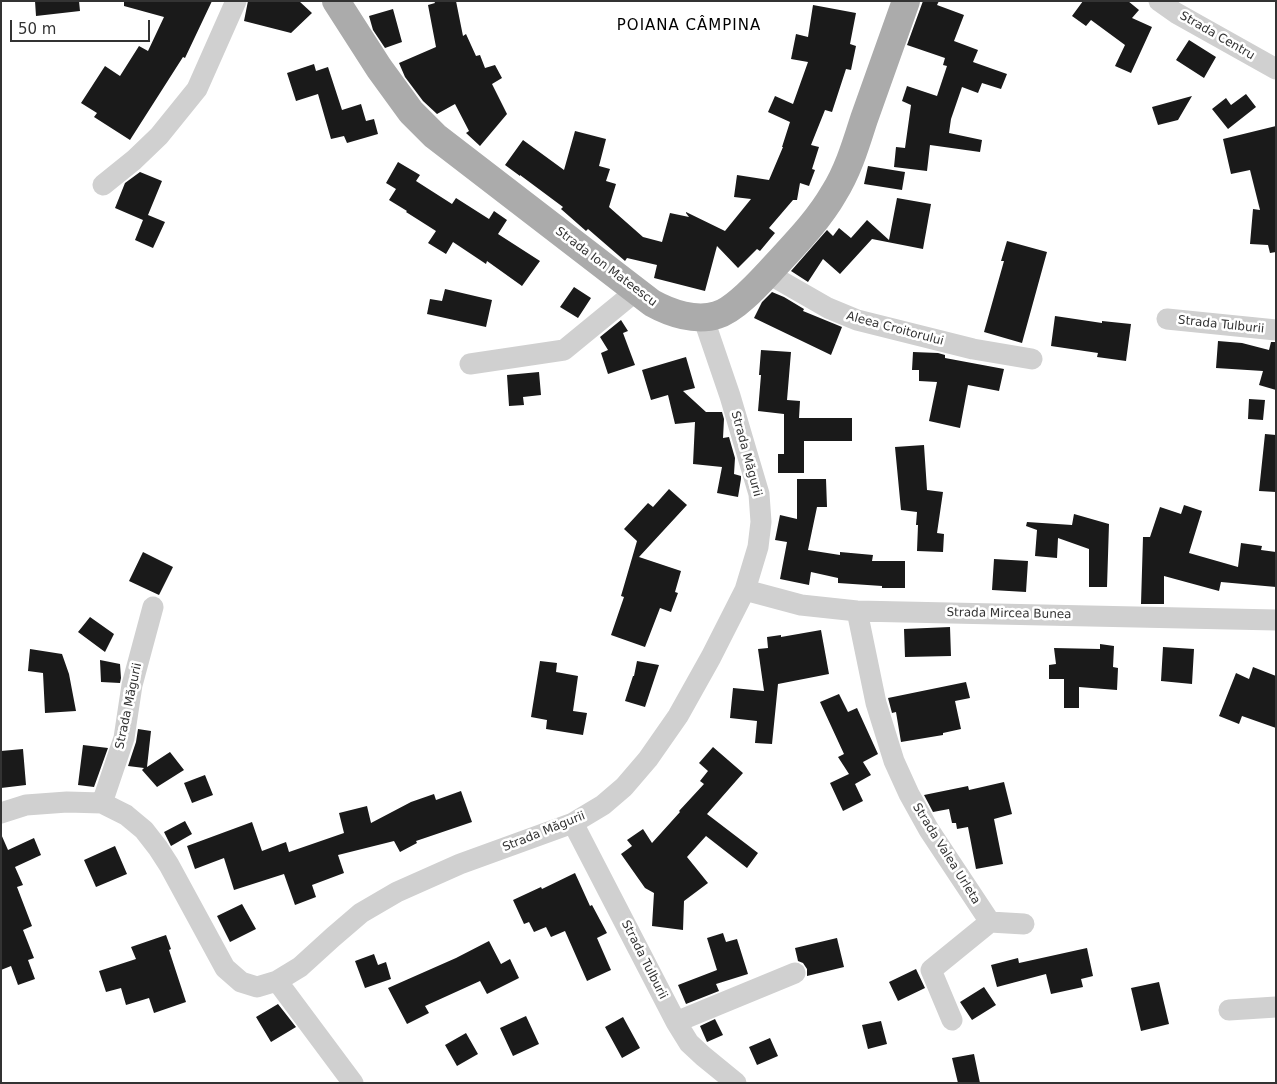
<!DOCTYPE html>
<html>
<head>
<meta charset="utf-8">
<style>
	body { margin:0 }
	#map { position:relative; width:1277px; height:1084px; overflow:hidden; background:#fff; font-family:"DejaVu Sans",sans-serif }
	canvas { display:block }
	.frame { position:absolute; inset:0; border:2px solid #333; pointer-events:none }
	.scale { position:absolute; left:10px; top:20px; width:140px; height:22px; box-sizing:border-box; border:2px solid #333; border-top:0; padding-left:6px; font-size:15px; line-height:18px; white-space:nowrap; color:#333; -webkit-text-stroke:4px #fff; paint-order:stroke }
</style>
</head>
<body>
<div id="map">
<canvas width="1277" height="1084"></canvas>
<div class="frame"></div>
<div class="scale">50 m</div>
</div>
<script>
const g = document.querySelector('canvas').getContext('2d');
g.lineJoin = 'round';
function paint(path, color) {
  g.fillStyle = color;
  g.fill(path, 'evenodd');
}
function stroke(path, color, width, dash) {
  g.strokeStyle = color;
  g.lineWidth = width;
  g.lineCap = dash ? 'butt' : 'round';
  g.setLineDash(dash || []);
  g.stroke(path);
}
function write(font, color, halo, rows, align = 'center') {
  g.font = font + ' "DejaVu Sans",sans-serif';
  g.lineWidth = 5;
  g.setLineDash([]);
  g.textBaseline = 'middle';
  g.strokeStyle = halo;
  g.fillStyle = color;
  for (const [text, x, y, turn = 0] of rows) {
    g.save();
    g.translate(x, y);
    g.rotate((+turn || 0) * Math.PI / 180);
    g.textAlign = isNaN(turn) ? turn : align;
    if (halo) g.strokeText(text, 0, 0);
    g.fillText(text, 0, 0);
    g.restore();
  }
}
const building = new Path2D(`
	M35 1H79L80 11 36 16Z
	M124 1H212L185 58 183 57 130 140 94 117 97 113 81 103 105 66 120 76 139 46 148 51 164 17 124 6Z
	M248 1H299L312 13 291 33 244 21Z
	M434 1H456L463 36 466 34 476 56 480 55 485 68 495 65 502 78 492 84 507 114 480 146 466 133 469 131 455 104 437 114 423 101 405 77 399 63 436 47 428 5 435 3Z
	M923 1H939L937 5 964 15 954 41 978 50 973 62 1007 74 1001 89 982 83 978 93 962 87 951 119 949 133 982 140 980 152 930 145 927 171 894 167 896 147 905 148 911 105 902 101 907 86 937 96 947 66 943 65 945 58 907 45Z
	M1083 1H1128L1139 10 1132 18 1152 27 1131 73 1115 66 1125 45 1091 20 1086 26 1072 16Z
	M813 5 856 13 850 44 856 46 851 70 846 69 832 112 825 110 811 145 819 147 812 169 815 170 809 186 800 183 797 200H793L769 228 775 233 760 251 757 249 738 268 717 246 705 291 654 278 657 265 627 258 625 261 588 229 586 231 561 209 563 207 520 175V176L505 165 523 140 564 170 575 131 606 139 599 166 610 169 606 181 616 184 609 207 643 237 662 242 670 213 689 217 686 213V212L725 231 751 199 734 197 737 175 769 180 783 147H782L790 122 768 112 775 96 793 104 808 62 791 59 796 34 808 37Z
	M393 9 402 42 385 48 373 30 369 16Z
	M1189 40 1216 57 1204 78 1176 60Z
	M314 64 316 71 328 67 342 110 361 104 366 121 374 119 378 134 347 143 344 136 331 139 318 94 296 101 287 73Z
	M1246 94 1256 107 1228 129 1212 109 1226 98 1231 105Z
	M1192 96 1178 120 1158 125 1152 107Z
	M1276 126V252L1270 253 1268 245 1250 244 1253 209 1260 210 1250 170 1231 174 1223 139Z
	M398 162 420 175 416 181 452 204 456 198 489 219 494 211 507 220 498 234 540 261 522 286 487 261 486 264 453 242 446 254 428 243 436 231 406 212 407 211 389 200 396 189 386 183Z
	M868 166 905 172 902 190 864 184Z
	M140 172 162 181 148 215 165 222 153 248 135 240 143 220 115 208 125 183Z
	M897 198 931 204 923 249 872 239 840 274 823 259 808 282 791 271 827 230 833 236 839 228 851 238 867 220 889 240Z
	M1007 241 1047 252 1022 343 984 332 1004 261H1001Z
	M574 287 591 298 578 318 560 307Z
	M445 289 492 300 486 327 427 314 430 299 442 301Z
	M772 292 784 297 804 309 803 311 842 327 831 355 754 318 762 302Z
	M1055 316 1102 323V321L1131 324 1126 361 1097 357 1098 353 1051 346Z
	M621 320 628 331 623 333 635 365 608 374 601 353 608 350 600 337Z
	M1218 341 1242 343 1269 350 1271 342H1276V390L1259 385 1263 371 1216 368Z
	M761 350 791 352 787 400 800 401 799 418H852V441H804V473H778V454H784V414L758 411 761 375H759Z
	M913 352 938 353 945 355V358L1004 369 999 391 968 385 960 428 929 421 937 382 919 381V370H912Z
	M686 357 695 388 683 391 706 412H722L724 419 723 438 729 437 735 458 734 474 741 476V479L738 497 717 493 722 467 693 464 695 422 675 424 668 395 651 400 642 370Z
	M539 372 541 395 523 397 524 405 509 406 507 375Z
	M1249 399 1265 400 1263 420 1248 419Z
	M1265 434 1276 435V492L1259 491Z
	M924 445 927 490 943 492 937 533 944 534 943 552 917 551 918 525H916L917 512 901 510 895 447Z
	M797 479H826L827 507H817L808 550 840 555V552L873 555 872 561H905V588H882V586L838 583V578L811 572 809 585 780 579 787 542 775 540 780 515 797 519Z
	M669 489 687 505 639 557 681 571 675 592 678 593 671 612 660 608 645 647 611 635 624 597 621 596 637 541 624 529 648 503 653 507Z
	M1184 505 1202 511 1189 553 1238 567 1241 543 1262 546 1261 550 1276 552V587L1221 582 1219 591 1164 576V604H1141L1143 537H1150L1160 507 1181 514Z
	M1074 514 1109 524 1107 587H1089V549L1058 538 1057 558 1035 556 1037 530 1026 526 1027 522 1072 525Z
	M143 552 173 567 159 595 129 581Z
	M994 559 1028 561 1026 592 992 590Z
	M90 617 114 634 105 652 78 632Z
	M950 627 951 656 905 657 904 629Z
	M821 630 829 674 778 684 772 744 755 743 757 721 730 718 733 688 764 691 758 649 768 648 767 637 781 635V637Z
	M1100 644 1114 646 1113 667 1118 668 1117 690 1079 687V708H1064V679H1049V665L1056 664 1054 648 1100 649Z
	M1163 647 1194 649 1192 684 1161 681Z
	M30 649 62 654 69 674 76 711 45 713 43 673 28 671Z
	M100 660 120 664 121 678 120 683 101 682Z
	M540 661 557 663 556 672 578 676 573 711 587 713 583 735 546 729 547 720 531 717Z
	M637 661 659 665 645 707 625 701 633 676H634Z
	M1253 667 1276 676V728L1242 716 1239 724 1219 716 1236 673 1249 679Z
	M966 682 970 698 955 701 961 729 943 733V735L901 742 896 712 892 713 888 698Z
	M839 694 848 712 857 708 878 754 863 762 871 775 855 784 863 801 843 811 830 783 849 774 838 757 844 754 820 702Z
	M138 729 151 731 147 767 170 752 184 770 157 787 142 770 144 768 128 766 136 742Z
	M83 745 108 748 94 787 78 785Z
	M713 747 743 773 707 814 758 853 747 868 706 836 687 857 708 883 684 901 683 930 652 926 654 893 645 888 621 854 632 846 627 840 643 829 652 843 680 812 679 811 704 784 700 781 708 771 699 763Z
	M23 749 26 785 1 788V751Z
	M205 775 213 795 192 803 184 783Z
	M1004 782 1012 814 994 819 1003 864 976 869 968 827 957 829 956 823H952L949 809 933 812 924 795 968 786 969 790Z
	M461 791 472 822 416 841 417 843 400 852 394 841 338 855 344 873 312 885 316 897 295 905 284 874 234 890 224 858 195 869 187 846 252 822 262 851 286 842 289 852 344 833 339 813 367 806 371 823 411 802 434 794 436 800Z
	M185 821 192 834 171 846 164 832Z
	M1 834 8 850 34 838 41 855 15 867 23 885 17 887 32 926 23 930 34 958 28 960 35 979 18 985 11 966 1 970Z
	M115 846 127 874 96 887 84 860Z
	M575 873 590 906 592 905 607 933 597 938 611 970 587 981 565 931 551 937 546 927 534 932 529 922 524 924 513 900 541 887 542 889Z
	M242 904 256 929 230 942 217 916Z
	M723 933 726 942 737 939 748 974 716 984 719 991 686 1004 678 985 717 970 707 938Z
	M166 935 171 949 169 950 186 1002 154 1013 149 998 126 1005 121 988 106 992 99 971 136 959 131 947Z
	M837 938 844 967 807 976V969L803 963 798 961 795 948Z
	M489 941 501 964 510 959 519 978 487 994 480 981 425 1006 429 1013 407 1024 388 988 456 958Z
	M1087 948 1093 976 1081 979 1083 987 1051 994 1046 974 997 987 991 965 1018 958 1019 963Z
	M374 954 378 965 386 962 391 979 365 988 355 961Z
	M916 969 925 988 898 1001 889 982Z
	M1159 982 1169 1024 1141 1031 1131 988Z
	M984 987 996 1005 972 1020 960 1002Z
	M278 1004 296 1027 271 1042 256 1017Z
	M526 1016 539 1044 513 1056 500 1028Z
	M623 1017 640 1048 622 1058 605 1027Z
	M715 1019 723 1035 707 1042 700 1026Z
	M881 1021 887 1044 868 1049 862 1025Z
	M466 1033 478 1054 457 1066 445 1045Z
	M770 1038 778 1056 757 1065 749 1047Z
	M974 1054 980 1083H958L952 1058Z`);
const minor = new Path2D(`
	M1159 1 1176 13 1276 69
	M103 185 134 160 159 136 197 89 236 1
	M767 273 828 308 857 320 973 349 1032 359
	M1167 319 1276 330
	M470 364 564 350 636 291
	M745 590 801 605 857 611 1276 620
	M857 611 876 703 894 761 909 794 929 830 990 922
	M102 803 124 738 132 685 153 607
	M1 813 26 805 67 802 102 803 126 815 144 830 158 848 169 865 225 968 241 982 257 987 277 981 300 967 333 937 361 913 397 892 460 864 573 823 603 805 624 787 648 759 678 716 711 657 745 590 758 547 761 522 759 494 730 396 703 317
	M573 823 676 1022 689 1043 703 1056 736 1083
	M277 981 353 1083
	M1229 1010 1276 1007
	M952 1020 931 970 990 922 1024 924
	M676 1022 795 973`);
const major = new Path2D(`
	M336 1 379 68 411 112 435 136 652 303C670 313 696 322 717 315 735 310 759 283 772 269 794 245 818 221 834 193 848 171 856 144 864 119 878 80 892 41 906 1`);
const streetNames = [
	["Strada Centru",1217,36,30],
	["Strada Ion Mateescu",606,267,37],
	["Strada Tulburii",1221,325,6],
	["Aleea Croitorului",895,329,15],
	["Strada Măgurii",746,454,75],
	["Strada Mircea Bunea",1009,614,1],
	["Strada Măgurii",129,706,-78],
	["Strada Măgurii",544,832,-22],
	["Strada Valea Urleta",946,854,58],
	["Strada Tulburii",644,960,63]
];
const quarterNames = [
	["POIANA CÂMPINA",689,26]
];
paint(building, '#1a1a1a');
stroke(minor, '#d0d0d0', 21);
stroke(major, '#ababab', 28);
write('12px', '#333', '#fff', streetNames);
g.letterSpacing = '1px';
write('15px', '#000', '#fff', quarterNames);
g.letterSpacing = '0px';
</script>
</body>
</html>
